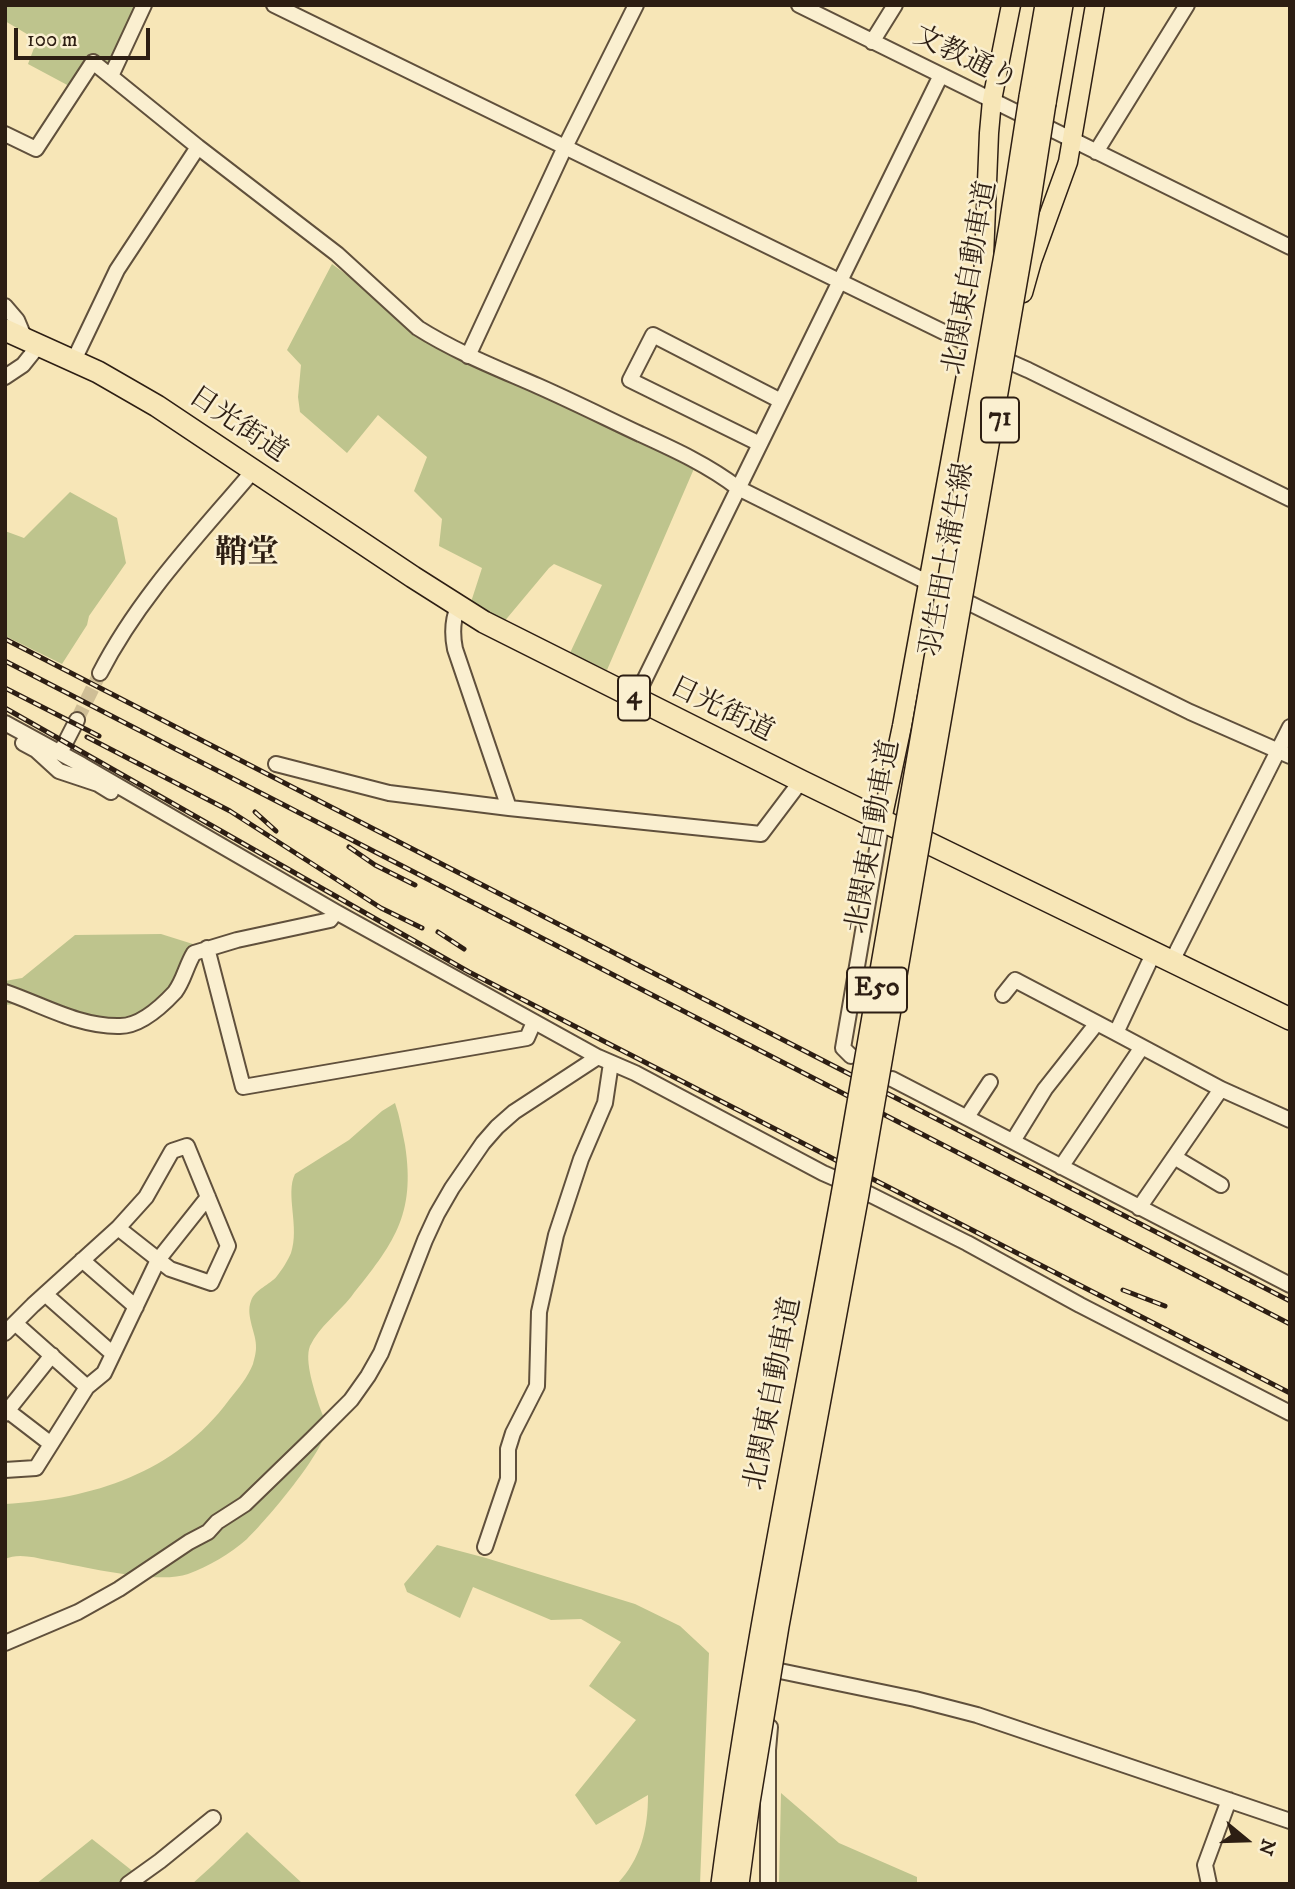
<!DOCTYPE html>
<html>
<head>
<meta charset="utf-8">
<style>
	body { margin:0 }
	#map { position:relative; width:1295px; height:1889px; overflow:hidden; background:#f7e6b7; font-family:"IM FELL DW Pica",serif }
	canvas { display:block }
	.frame { position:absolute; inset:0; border:7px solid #2d1e13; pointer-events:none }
	.north { position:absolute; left:1211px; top:1805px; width:70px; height:70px; -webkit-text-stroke:5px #faefd0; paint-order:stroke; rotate:109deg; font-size:19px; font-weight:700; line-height:28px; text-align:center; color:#2d1e13 }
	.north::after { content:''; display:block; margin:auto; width:24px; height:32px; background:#2d1e13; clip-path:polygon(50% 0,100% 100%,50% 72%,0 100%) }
	.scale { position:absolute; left:14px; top:28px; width:136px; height:32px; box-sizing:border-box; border:4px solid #2d1e13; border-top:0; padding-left:9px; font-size:21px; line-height:24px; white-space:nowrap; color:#2d1e13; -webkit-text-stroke:5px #faefd0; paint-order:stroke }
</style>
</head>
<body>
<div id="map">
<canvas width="1295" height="1889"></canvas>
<div class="frame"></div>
<div class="north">N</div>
<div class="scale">100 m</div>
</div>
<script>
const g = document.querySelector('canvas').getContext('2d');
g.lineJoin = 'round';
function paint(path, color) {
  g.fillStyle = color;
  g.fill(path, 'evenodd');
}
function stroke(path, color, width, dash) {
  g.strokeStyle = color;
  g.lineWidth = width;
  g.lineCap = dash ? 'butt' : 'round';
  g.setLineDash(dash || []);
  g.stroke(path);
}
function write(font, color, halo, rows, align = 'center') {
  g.font = font + ' "IM FELL DW Pica","Noto Serif JP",serif';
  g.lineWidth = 5;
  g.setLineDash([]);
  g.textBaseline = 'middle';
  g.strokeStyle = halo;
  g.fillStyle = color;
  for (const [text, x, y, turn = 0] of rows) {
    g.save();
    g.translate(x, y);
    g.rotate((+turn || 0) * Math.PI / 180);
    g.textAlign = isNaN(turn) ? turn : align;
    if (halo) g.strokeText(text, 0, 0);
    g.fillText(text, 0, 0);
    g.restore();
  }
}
const green = new Path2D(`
	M5 5H139L110 63 94 57 71 87 28 64 37 40 5 21Z
	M332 264 370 292 416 335 509 382 561 402 696 464 607 670 570 653 602 585 554 564 549 568 503 623 471 602 482 568 439 546 442 519 414 491 427 457 378 415 347 453 300 412 298 397 301 365 287 350Z
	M70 492 117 518 126 563 89 616 87 625 62 664 5 636V531L24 538Z
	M161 934 212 950 192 964 152 1013 101 1026 25 1003 5 1005V981L22 978 75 935Z
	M395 1103C400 1117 402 1131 405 1145 416 1216 393 1244 351 1297 338 1313 319 1327 310 1346 304 1361 315 1392 320 1408 322 1414 326 1421 326 1428 327 1449 264 1523 247 1539 231 1553 208 1567 188 1574 157 1585 81 1566 47 1560 34 1557 17 1553 5 1559V1504C93 1499 175 1473 229 1400 238 1389 248 1377 253 1364 254 1360 256 1353 256 1348 257 1334 245 1316 251 1301 255 1289 270 1285 277 1276 282 1270 288 1260 291 1253 300 1227 285 1194 295 1174L349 1140 382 1111Z
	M437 1545 486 1558 635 1604 680 1626 709 1653 700 1884H617C641 1859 648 1829 648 1795L596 1825 575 1795 636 1720 589 1686 621 1642 581 1619 551 1620 473 1587 460 1618 407 1592 404 1584Z
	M781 1793 839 1843 917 1877V1884H779Z
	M247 1832 303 1884H192L213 1865Z
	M92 1839 149 1884H36Z`);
const minorTunnel = new Path2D(`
	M77 720 100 673`);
const minor = new Path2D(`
	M274 5 960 340 1028 370 1290 499
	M799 5 1290 247
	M872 42 895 5
	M111 76 144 5
	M5 134 36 149 93 62 198 147 337 254 418 328C456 352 497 368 538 386 572 401 606 418 640 434 675 450 708 465 738 488L937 587
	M1096 152 1187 5
	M5 306 17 320 25 339
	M468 356 565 147 636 5
	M74 360 117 270 198 147
	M5 377 23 365 39 345
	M760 444 630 380 653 335 781 401
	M955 596 1190 712 1290 756
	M458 607C452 621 452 634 455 649L509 808
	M100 673C139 597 198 536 253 471
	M635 699 941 75
	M5 723 82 765 336 912 598 1057 635 1073 823 1173 855 1187 967 1243 1080 1305 1290 1413
	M23 743 36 750 59 771 98 784 111 792
	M60 753 77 720
	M276 764 389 793 509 808 761 834 801 781
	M207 948 243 1087 527 1038 534 1022
	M1154 952 1116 1033 1221 1089 1290 1120
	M1172 961 1290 727
	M5 992C43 1005 79 1027 120 1026 140 1026 162 1006 175 992 184 980 186 966 194 953L237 940 330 920 336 912
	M1003 995 1015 980 1116 1033
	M851 1056 843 1048 882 820
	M892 1079 1290 1285
	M967 1117 990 1082
	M1013 1141 1045 1089 1097 1023
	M1174 1157 1221 1185
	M1061 1167 1142 1047
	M1139 1208 1221 1089
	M82 1260 136 1307
	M45 1294 113 1354
	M15 1323 87 1387
	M5 1333 33 1305 118 1228 146 1197 172 1151 187 1146 228 1246 211 1283 170 1269 118 1228
	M8 1411 51 1444
	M5 1414 52 1355
	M5 1470 36 1468 87 1387 104 1373 158 1260 208 1197
	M485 1547 508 1479V1449L513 1433 537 1386 539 1312 556 1235 581 1159 605 1103 611 1063
	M5 1643 78 1612 119 1589 189 1542 208 1532 217 1522 245 1504 312 1439 351 1400 368 1376 381 1353 425 1240 437 1214 452 1188 483 1143 497 1127 514 1112 598 1057
	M775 1670 915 1699 977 1715 1290 1821
	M128 1884 160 1861 213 1818
	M768 1884V1750L770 1727
	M1209 1884 1205 1865 1229 1800`);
const major = new Path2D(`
	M1023 293 1032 261 1068 162 1095 5
	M882 820 902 726 983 282 989 133 992 100 1011 5`);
const highway = new Path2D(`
	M1030 97 1046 5
	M1045 103 1062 5
	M5 330 98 372 157 406 413 577 484 622 801 781 1290 1019`);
const rail = new Path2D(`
	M5 639 1290 1301
	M5 661 1290 1324
	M5 688 99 736
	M5 708 469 972 1290 1393
	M87 737 230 811 381 908 422 928
	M255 812 276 831
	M349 847 375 865 415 885
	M438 932 464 949
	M1123 1290 1165 1306`);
const highwayBridge = new Path2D(`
	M722 1884C753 1649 802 1417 844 1184 901 865 953 545 1010 226L1030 97
	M738 1884 749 1802 778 1626 858 1194 1025 231 1045 103`);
const shields = [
	[1000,420,38],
	[634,698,32],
	[877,990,60]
];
const shieldNames = [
	["71",1000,420],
	["4",634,698],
	["E50",877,990]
];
const streetNames = [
	["文教通り",965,60,26],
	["北関東自動車道",972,278,-80],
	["日光街道",237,426,34],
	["羽生田上蒲生線",949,560,-80],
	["日光街道",721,711,26],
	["北関東自動車道",875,837,-80],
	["北関東自動車道",775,1394,-79]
];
const quarterNames = [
	["鞘堂",247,555]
];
paint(green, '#bec48d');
stroke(minorTunnel, '#cfbe96', 14, [14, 7]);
stroke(minor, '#60503c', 18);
stroke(major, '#2d1e13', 21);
stroke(highway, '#2d1e13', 24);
stroke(minor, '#faefd0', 14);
stroke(major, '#f7e6b7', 18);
stroke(highway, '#f7e6b7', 21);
stroke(rail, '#2d1e13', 5);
stroke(rail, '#faefd0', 2.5, [8]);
stroke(highwayBridge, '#2d1e13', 24, []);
stroke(highwayBridge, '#f7e6b7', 21);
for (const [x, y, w] of shields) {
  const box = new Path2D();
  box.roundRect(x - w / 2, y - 22.5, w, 45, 5);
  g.fillStyle = '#faefd0';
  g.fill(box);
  stroke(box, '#2d1e13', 2);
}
write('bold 26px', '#2d1e13', null, shieldNames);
write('28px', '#2d1e13', '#faefd0', streetNames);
write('bold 32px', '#2d1e13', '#faefd0', quarterNames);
</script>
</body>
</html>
